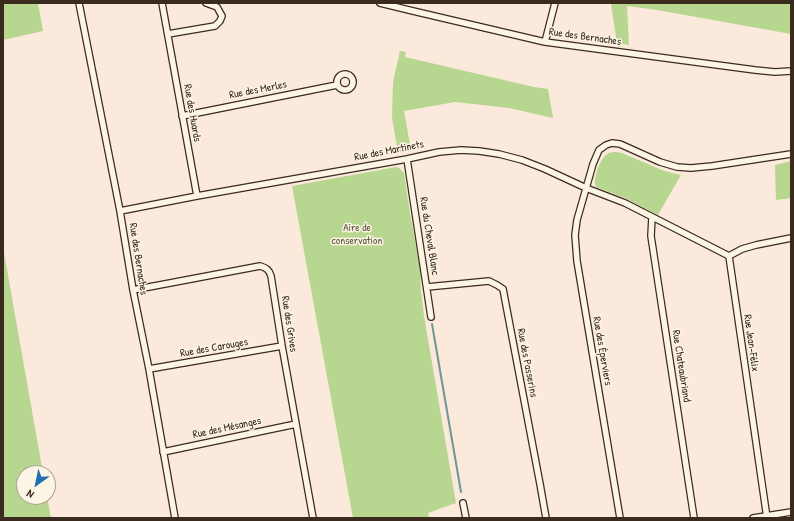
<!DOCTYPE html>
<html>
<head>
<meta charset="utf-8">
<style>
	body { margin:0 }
	#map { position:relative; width:794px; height:521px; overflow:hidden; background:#fbe9db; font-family:"Patrick Hand",sans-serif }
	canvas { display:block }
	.frame { position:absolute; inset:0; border:4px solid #3b2a1e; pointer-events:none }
	.north { position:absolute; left:16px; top:465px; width:40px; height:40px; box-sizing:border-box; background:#fcf5e5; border:1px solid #afa495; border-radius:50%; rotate:213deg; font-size:11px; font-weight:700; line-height:16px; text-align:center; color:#3b2a1e }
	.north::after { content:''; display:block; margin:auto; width:14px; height:18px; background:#1f6fb2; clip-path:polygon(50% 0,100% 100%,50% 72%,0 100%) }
</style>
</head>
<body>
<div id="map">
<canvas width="794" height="521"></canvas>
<div class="frame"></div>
<div class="north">N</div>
</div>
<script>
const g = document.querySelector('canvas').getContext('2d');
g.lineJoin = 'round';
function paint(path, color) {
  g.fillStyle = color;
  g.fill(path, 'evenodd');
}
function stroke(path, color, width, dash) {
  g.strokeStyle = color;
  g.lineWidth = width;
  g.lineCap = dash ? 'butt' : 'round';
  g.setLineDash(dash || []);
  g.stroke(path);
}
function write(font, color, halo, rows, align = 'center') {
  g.font = font + ' "Patrick Hand",sans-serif';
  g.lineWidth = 3;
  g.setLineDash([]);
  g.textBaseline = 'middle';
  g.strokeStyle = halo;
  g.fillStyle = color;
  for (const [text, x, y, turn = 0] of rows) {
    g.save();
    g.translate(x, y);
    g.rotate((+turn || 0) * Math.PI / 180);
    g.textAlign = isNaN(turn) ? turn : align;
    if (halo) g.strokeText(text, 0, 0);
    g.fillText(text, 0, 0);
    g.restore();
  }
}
const green = new Path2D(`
	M3 3H38L43 31 3 40Z
	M605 3H791V34L657 10 627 6 629 45 617 43 611 4Z
	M400 51 406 52 405 57 534 87 548 89 553 118 509 108 455 102 404 111 411 150 398 152 392 118 393 82Z
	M616 152 622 153 662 170 668 172 681 175 658 215 625 198 596 187C592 179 601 156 609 153 611 152 613 152 616 152Z
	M791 161V198L776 200 775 165Z
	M396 167 399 168 404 173 410 213 420 269 421 291 424 316 456 503 428 513 429 518H353L292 186Z
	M3 247 43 473H24V497H47L51 518H3Z`);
const stream = new Path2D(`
	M432 324 461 492`);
const minor = new Path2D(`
	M79 3 120 211 133 290 149 369 175 518
	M162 3 197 196
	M380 3 413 11 545 42 755 70 775 72 791 71
	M168 34 215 26 220 21 222 16 217 7 206 3
	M545 42 555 3
	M337 82a8 8 0 1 1 16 0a8 8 0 1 1-16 0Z
	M182 116 337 85
	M407 159 431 317
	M120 211 197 196 407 159 439 152 461 150 479 151 499 154 522 160 545 169 586 188 625 203 729 256
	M652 217 651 236 694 518
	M729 256 767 518
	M729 256 742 249 756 245 791 238
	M427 287 489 281 497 285 503 289 540 484 546 518
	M133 290 260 266C267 268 269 270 271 276L282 346 313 518
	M149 369 282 346
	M163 452 296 424
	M463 503 466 518
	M620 518 577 261 575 235 577 220 593 164 599 150 606 145 612 143 620 144 660 162 677 167 691 168 712 166 791 154
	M753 518 791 512`);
const streetNames = [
	["Rue des Bernaches",585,37,8],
	["Rue des Merles",258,90,-11],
	["Rue des Huards",192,113,80],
	["Rue des Martinets",389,151,-11],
	["Rue du Cheval Blanc",429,236,81],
	["Rue des Bernaches",138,259,81],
	["Rue des Grives",289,324,81],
	["Rue Jean-Félix",751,343,82],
	["Rue des Carouges",214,348,-10],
	["Rue des Éperviers",602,351,80],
	["Rue des Passerins",527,363,79],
	["Rue Chateaubriand",681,366,81],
	["Rue des Mésanges",227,428,-12]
];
const parkNames = [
	["Aire de",357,228],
	["conservation",357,241]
];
paint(green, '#b7d790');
stroke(stream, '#6d9896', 2);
stroke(minor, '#3b2a1e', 8);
stroke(minor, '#fcf5e5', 5.5);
write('11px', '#3b2a1e', '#fcf5e5', streetNames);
write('11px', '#5a553a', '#fcf5e5', parkNames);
</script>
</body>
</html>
